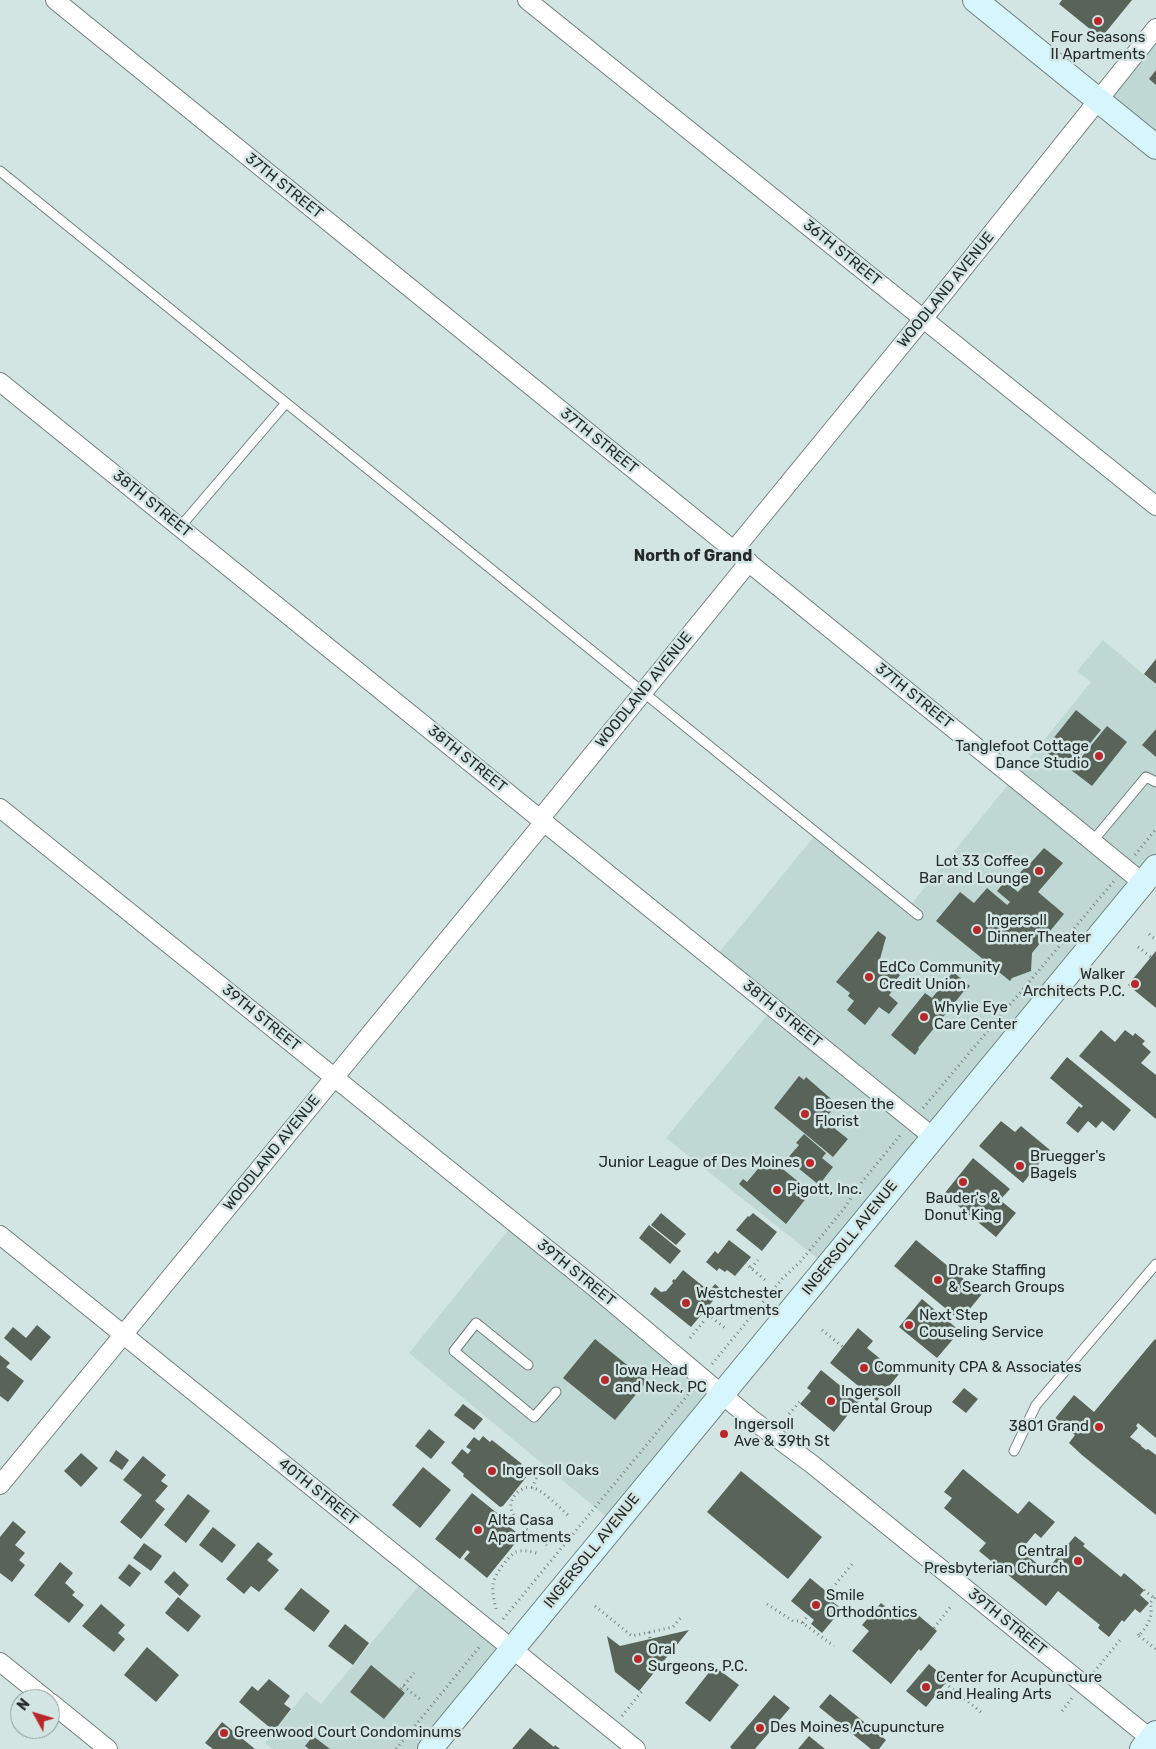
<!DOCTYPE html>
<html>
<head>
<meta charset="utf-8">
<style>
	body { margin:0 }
	#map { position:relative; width:1156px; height:1749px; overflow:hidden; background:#d3e5e2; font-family:Rubik,sans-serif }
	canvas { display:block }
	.north { position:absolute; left:10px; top:1689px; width:50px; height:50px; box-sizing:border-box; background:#d3e5e2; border:1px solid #8d9b98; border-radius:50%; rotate:309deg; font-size:14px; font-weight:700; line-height:20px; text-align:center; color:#242b29 }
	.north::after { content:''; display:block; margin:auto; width:18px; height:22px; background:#b8282b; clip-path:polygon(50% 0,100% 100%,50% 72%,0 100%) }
</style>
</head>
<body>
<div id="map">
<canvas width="1156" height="1749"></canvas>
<div class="north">N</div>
</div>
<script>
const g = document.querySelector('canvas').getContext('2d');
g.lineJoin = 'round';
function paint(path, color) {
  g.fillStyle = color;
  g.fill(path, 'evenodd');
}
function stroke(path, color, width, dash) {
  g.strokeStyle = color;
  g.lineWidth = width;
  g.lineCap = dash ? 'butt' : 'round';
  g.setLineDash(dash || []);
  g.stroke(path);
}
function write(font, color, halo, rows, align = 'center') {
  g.font = font + ' Rubik,sans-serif';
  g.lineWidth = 5;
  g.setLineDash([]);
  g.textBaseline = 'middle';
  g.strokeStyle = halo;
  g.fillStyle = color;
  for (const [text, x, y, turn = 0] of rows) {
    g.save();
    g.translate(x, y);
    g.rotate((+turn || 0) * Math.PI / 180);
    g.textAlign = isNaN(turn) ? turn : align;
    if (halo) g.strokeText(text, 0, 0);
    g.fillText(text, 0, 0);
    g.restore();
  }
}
const built = new Path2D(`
	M1156 28V147L1098 100Z
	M1103 640 1156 685V867L827 1266 666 1138 774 1007 714 959 817 833 909 907 1091 682 1077 671Z
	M514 1223 721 1395 615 1524 409 1353Z
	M425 1578 512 1649 430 1749H273L265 1743 306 1692 321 1704Z`);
const building = new Path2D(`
	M1062 0H1132L1101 38 1059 4Z
	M1156 70V85L1149 79Z
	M1156 659V684L1144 674Z
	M1076 710 1101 730 1068 770 1044 750Z
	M1107 726 1127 742 1092 786 1071 770Z
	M1156 729V757L1142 745Z
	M1044 848 1063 863 1038 892 1064 914 1032 953 1031 971 1012 978 1010 981 936 921 960 892 974 903 987 888 1007 905 1010 902 997 891 1005 881 1018 892 1026 883 1017 876 1027 865 1028 866Z
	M878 931 886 937 880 959 900 975 897 979 900 981 889 995 898 1003 889 1014 879 1007 865 1025 847 1010 854 1001 848 996 850 993 836 982Z
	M1156 951V1008L1128 985Z
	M953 972 970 986 965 992 964 991 918 1048 919 1049 915 1055 891 1035 925 993 932 998Z
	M1101 1030 1115 1042 1125 1030 1133 1036 1135 1033 1145 1041 1142 1044 1151 1052 1141 1063 1156 1075V1119L1079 1056Z
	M1067 1057 1131 1110 1114 1131 1102 1121 1096 1128 1088 1121 1078 1133 1066 1123 1079 1106 1081 1108 1083 1106 1050 1078Z
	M799 1076 804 1080 806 1077 837 1104 824 1120 848 1139 833 1157 774 1108Z
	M1001 1121 1015 1132 1021 1126 1050 1150 1023 1183 979 1146Z
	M804 1134 826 1153 822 1158 833 1167 819 1185 787 1159 799 1145 796 1143Z
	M768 1157 811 1192 786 1224 739 1184 743 1179 747 1182Z
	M973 1158 1010 1189 1000 1200 1016 1213 996 1237 944 1194Z
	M661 1213 686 1234 676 1245 651 1225Z
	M753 1213 777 1232 762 1251 736 1230 748 1216 749 1217Z
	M649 1225 681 1251 670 1264 639 1238Z
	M729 1240 751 1257 735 1276 727 1270 725 1272 719 1268 717 1271 706 1262 715 1251 718 1254Z
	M916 1240 982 1294 968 1311 964 1307 956 1317 894 1266Z
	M683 1270 709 1291 715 1284 722 1290 691 1327 650 1294 655 1287 661 1292 666 1291 673 1283 672 1281 674 1279 675 1280Z
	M922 1299 960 1331 937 1358 899 1327Z
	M37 1325 51 1337 31 1361 4 1338 13 1327 26 1338Z
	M858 1328 873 1341 867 1348 899 1374 877 1401 830 1363Z
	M595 1339 647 1381 615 1420 563 1378Z
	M1155 1339 1156 1340V1438L1138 1423 1136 1426 1138 1428 1130 1437 1141 1445V1446L1146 1450 1148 1449 1156 1455V1515L1082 1455 1069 1443 1075 1435 1068 1430 1067 1432 1053 1421 1074 1395 1094 1412Z
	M0 1355 10 1363 6 1367 24 1381 8 1402 0 1396Z
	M821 1370 859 1401 834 1432 800 1404 811 1391 807 1388Z
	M964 1388 978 1399 966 1413 952 1402Z
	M463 1404 483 1419 474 1430 454 1415Z
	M429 1429 445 1442 431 1459 415 1446Z
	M483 1436 490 1442 492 1440 522 1464 519 1467 528 1475 503 1506 500 1507 463 1476 464 1474 451 1463 462 1449 468 1454 471 1450 466 1447 474 1437 479 1441Z
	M116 1450 129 1460 122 1470 109 1461Z
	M81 1453 98 1468 81 1487 64 1471Z
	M143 1456 166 1475 161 1481 168 1486 155 1501 165 1509 141 1539 120 1522 142 1495 123 1480Z
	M423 1467 451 1490 420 1528 392 1505Z
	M963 1469 1018 1514 1029 1501 1055 1522 1041 1538 1035 1533 1021 1550 1046 1571 1075 1536 1085 1544 1083 1546 1121 1577 1124 1573 1144 1590 1140 1595 1149 1603 1140 1613 1135 1609 1124 1622 1122 1620 1109 1637 1098 1628 1100 1625 1058 1591 1046 1606 979 1551 986 1543 944 1508 952 1498 944 1492Z
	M741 1471 822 1537 788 1579 707 1512Z
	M472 1493 497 1513 490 1522 492 1524 497 1517 521 1536 487 1578 464 1559 470 1552 467 1550 460 1559 435 1539Z
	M188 1494 210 1511 186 1543 164 1525Z
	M13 1521 26 1532 15 1545 25 1553 19 1560 25 1565 12 1582 0 1573V1537Z
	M213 1527 236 1545 222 1563 199 1545Z
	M258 1542 273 1554 267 1560 279 1570 259 1592 251 1586 244 1594 226 1579Z
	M144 1543 162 1556 151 1571 133 1558Z
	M60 1562 73 1573 65 1583 75 1592 72 1595 84 1605 69 1623 34 1595Z
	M129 1564 141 1573 130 1587 118 1578Z
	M174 1571 189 1585 180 1596 164 1582Z
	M810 1578 827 1592 824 1595 842 1609 822 1633 811 1624 814 1620 791 1601Z
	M301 1588 330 1611 314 1632 284 1609Z
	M178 1597 201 1616 188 1632 165 1613Z
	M881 1603 903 1621 912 1610 937 1631 921 1651 919 1649 891 1684 852 1651 869 1631 862 1625Z
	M101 1604 125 1625 118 1633 125 1639 114 1652 82 1626Z
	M345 1624 369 1643 353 1665 328 1646Z
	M689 1630 639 1691 615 1672 607 1636 620 1646Z
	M147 1647 179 1675 156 1702 124 1675Z
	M929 1664 948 1680 926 1707 906 1691Z
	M371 1665 405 1693 384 1719 350 1692Z
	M714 1666 739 1685 710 1722 685 1703Z
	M269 1679 290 1696 284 1704 291 1709 274 1731 239 1702 252 1686 258 1691Z
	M830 1694 886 1740 879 1749H871L819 1707Z
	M774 1695 790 1708 755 1749H732L730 1747Z
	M222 1722 255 1749H213L205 1743Z
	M530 1728 554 1747 555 1745 560 1749H512Z
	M313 1736 330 1749H309L305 1746Z
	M809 1736 825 1749H798Z`);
const path = new Path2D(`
	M1135 855 1156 829
	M1149 934 1156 940
	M1138 947 1151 957
	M923 1108 1114 881
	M745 1263 765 1280
	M751 1268 758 1260
	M704 1311 725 1328
	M822 1330 843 1347
	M690 1338 709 1315
	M712 1364 782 1279 800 1262 843 1210 862 1182 902 1133
	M789 1414 801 1400 802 1401
	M532 1488 539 1472
	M547 1545C534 1534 499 1515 515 1495 519 1490 526 1486 533 1488 543 1490 561 1509 570 1517
	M1144 1590 1154 1598
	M826 1596 853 1563
	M767 1604 793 1621H800L834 1646
	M595 1606 632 1636 673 1627 682 1616
	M496 1609C494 1601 492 1592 493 1584 494 1576 508 1556 516 1552 524 1549 532 1552 540 1554
	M503 1619 691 1391
	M803 1623 808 1615
	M934 1628 951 1606
	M649 1632 650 1639
	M1138 1634 1139 1636C1147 1626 1154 1617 1150 1603L1156 1596
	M1139 1636 1156 1649
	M1094 1672 1120 1640
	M945 1683 982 1713
	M403 1686 420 1699
	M401 1689 414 1673
	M1062 1711 1072 1698
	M622 1716 642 1691 640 1690
	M396 1749 481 1645`);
const lane = new Path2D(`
	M0 171 918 915
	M180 527 286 403
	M1092 842 1146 777 1156 782
	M528 1365 476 1323 454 1351 534 1417 556 1392
	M1014 1451 1036 1405 1156 1264`);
const street = new Path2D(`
	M55 0 1060 815 1143 883
	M527 0 1156 506
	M0 382 933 1137
	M734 550 923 319 1156 28
	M0 808 593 1286 750 1418 813 1465 1151 1739
	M540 819 749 562
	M0 1235 636 1749
	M0 1485 544 822
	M0 1662 46 1699
	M50 1702 108 1749`);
const secondary = new Path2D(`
	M975 0 1156 147
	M430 1749 1156 867
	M1142 1749 1156 1733`);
const markers = [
	[1098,21,5,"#b8282b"],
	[1099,756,5,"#b8282b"],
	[1039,871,5,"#b8282b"],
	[977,930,5,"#b8282b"],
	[869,977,5,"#b8282b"],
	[1135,984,5,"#b8282b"],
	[924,1017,5,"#b8282b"],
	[805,1114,5,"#b8282b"],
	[810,1163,5,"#b8282b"],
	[1020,1166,5,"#b8282b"],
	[963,1182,5,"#b8282b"],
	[777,1190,5,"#b8282b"],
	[938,1280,5,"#b8282b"],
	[686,1303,5,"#b8282b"],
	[909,1325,5,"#b8282b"],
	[864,1368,5,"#b8282b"],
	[605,1380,5,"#b8282b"],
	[831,1401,5,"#b8282b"],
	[1099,1427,5,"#b8282b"],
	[724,1434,5,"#b8282b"],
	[492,1471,5,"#b8282b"],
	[478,1530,5,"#b8282b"],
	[1078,1561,5,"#b8282b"],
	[816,1605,5,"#b8282b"],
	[638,1659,5,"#b8282b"],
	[926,1687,5,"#b8282b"],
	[760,1728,5,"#b8282b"],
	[224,1733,5,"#b8282b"]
];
const poiNames = [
	["Four Seasons",1098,38,"center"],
	["II Apartments",1098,55,"center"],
	["Tanglefoot Cottage",1089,747,"right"],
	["Dance Studio",1089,764,"right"],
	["Lot 33 Coffee",1029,862,"right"],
	["Bar and Lounge",1029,879,"right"],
	["Ingersoll",987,921],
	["Dinner Theater",987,938],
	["EdCo Community",879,968],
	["Credit Union",879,985],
	["Walker",1125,975,"right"],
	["Architects P.C.",1125,992,"right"],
	["Whylie Eye",934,1008],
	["Care Center",934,1025],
	["Boesen the",815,1105],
	["Florist",815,1122],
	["Bruegger's",1030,1157],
	["Bagels",1030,1174],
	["Junior League of Des Moines",800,1163,"right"],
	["Pigott, Inc.",787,1190],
	["Bauder's &",963,1199,"center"],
	["Donut King",963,1216,"center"],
	["Drake Staffing",948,1271],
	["& Search Groups",948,1288],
	["Westchester",696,1294],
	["Apartments",696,1311],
	["Next Step",919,1316],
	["Couseling Service",919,1333],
	["Community CPA & Associates",874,1368],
	["Iowa Head",615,1371],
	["and Neck, PC",615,1388],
	["Ingersoll",841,1392],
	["Dental Group",841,1409],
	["Ingersoll",734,1425],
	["Ave & 39th St",734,1442],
	["3801 Grand",1089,1427,"right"],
	["Ingersoll Oaks",502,1471],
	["Alta Casa",488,1521],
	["Apartments",488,1538],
	["Central",1068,1552,"right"],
	["Presbyterian Church",1068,1569,"right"],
	["Smile",826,1596],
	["Orthodontics",826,1613],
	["Oral",648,1650],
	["Surgeons, P.C.",648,1667],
	["Center for Acupuncture",936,1678],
	["and Healing Arts",936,1695],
	["Des Moines Acupuncture",770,1728],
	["Greenwood Court Condominums",234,1733]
];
const streetNames = [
	["37TH STREET",284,186,39],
	["36TH STREET",842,253,39],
	["WOODLAND AVENUE",946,290,-51],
	["37TH STREET",599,441,39],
	["38TH STREET",152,504,39],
	["WOODLAND AVENUE",644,690,-51],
	["37TH STREET",914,696,39],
	["38TH STREET",467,759,39],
	["38TH STREET",782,1014,39],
	["39TH STREET",261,1018,39],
	["WOODLAND AVENUE",272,1153,-51],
	["INGERSOLL AVENUE",850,1238,-51],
	["39TH STREET",576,1273,39],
	["40TH STREET",318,1492,39],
	["INGERSOLL AVENUE",592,1551,-51],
	["39TH STREET",1007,1622,39]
];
const neighbourhoodNames = [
	["North of Grand",693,556]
];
paint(built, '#bfd8d3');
paint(building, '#58635a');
stroke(lane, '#70807d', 11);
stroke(street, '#70807d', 20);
stroke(secondary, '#70807d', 26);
stroke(path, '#778381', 3, [1, 4]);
stroke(lane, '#fff', 9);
stroke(street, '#fff', 18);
stroke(secondary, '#d6f5fc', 24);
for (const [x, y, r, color] of markers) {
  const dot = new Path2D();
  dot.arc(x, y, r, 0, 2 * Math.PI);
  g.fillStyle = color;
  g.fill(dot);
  stroke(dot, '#d3e5e2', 2);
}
write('15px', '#242b29', '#d3e5e2', poiNames, 'left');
write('15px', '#242b29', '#d3e5e2', streetNames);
write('bold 16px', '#242b29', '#d3e5e2', neighbourhoodNames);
</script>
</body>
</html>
